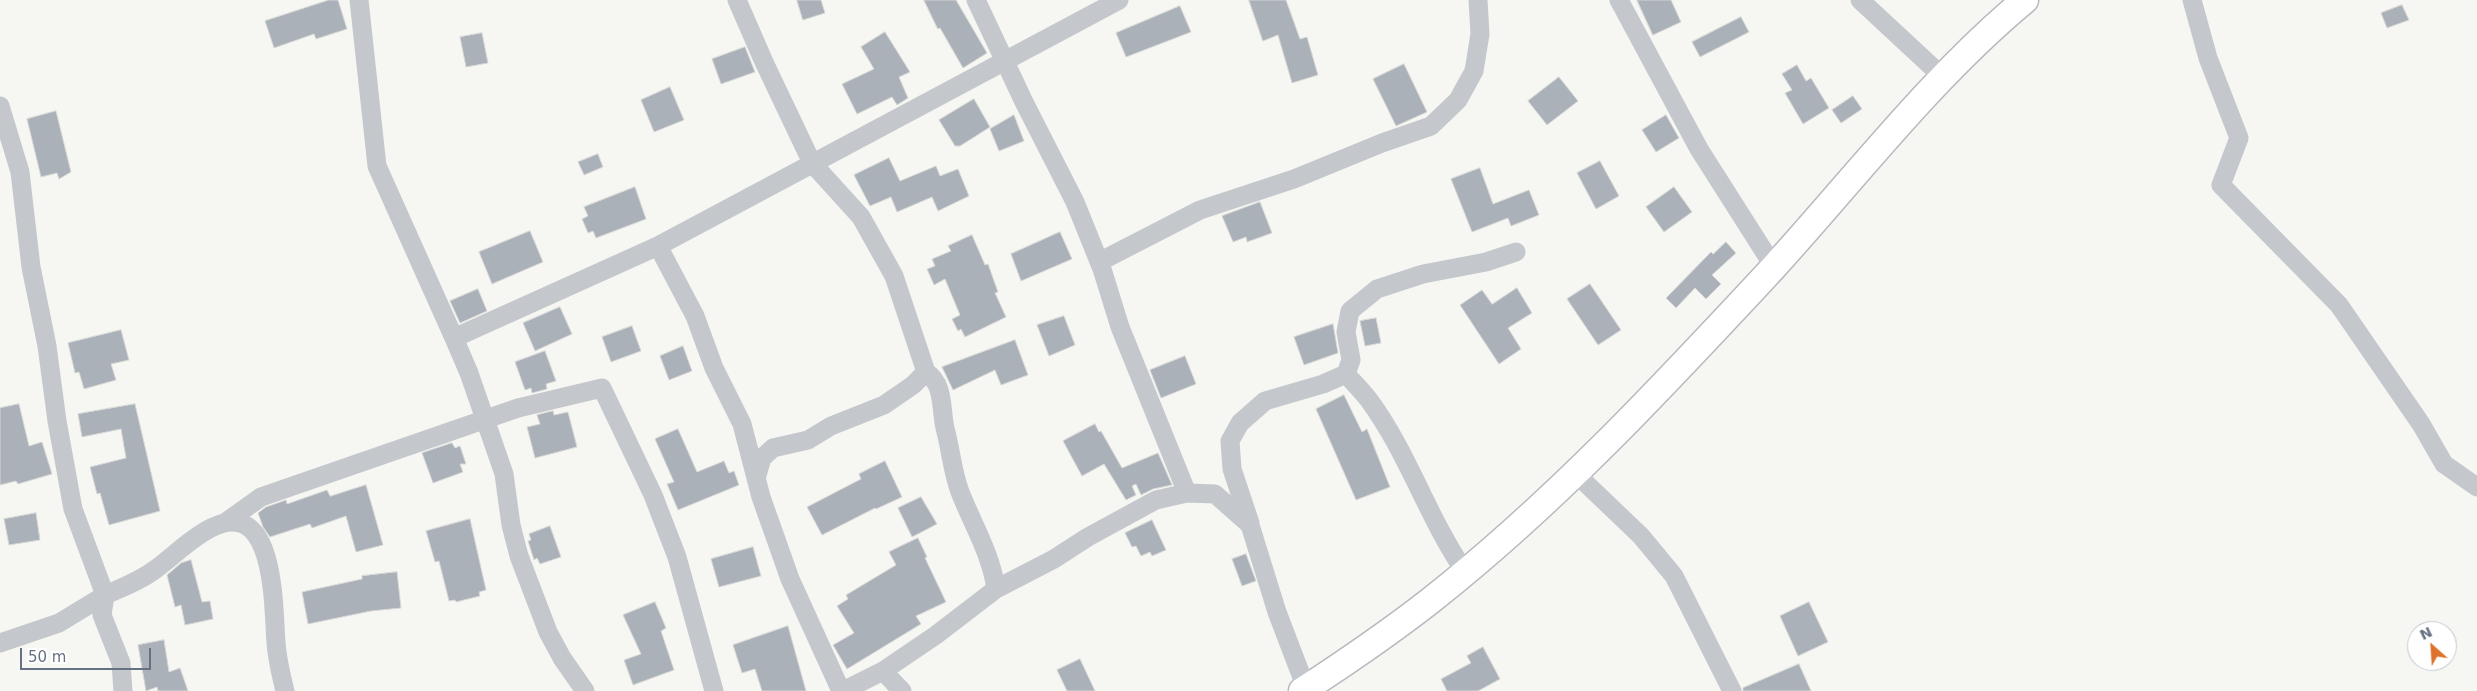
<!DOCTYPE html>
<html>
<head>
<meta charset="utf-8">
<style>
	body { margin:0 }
	#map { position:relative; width:2477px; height:691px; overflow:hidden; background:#f6f6f3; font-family:"DejaVu Sans",sans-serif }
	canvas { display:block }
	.north { position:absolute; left:2407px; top:621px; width:50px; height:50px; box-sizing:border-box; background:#fff; border:1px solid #c2c7cd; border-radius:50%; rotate:334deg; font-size:14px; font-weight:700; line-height:20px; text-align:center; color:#667283 }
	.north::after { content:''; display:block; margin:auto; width:18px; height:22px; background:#de712c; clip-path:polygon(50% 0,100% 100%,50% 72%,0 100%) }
	.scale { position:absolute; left:20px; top:648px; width:131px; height:22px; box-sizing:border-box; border:2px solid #667283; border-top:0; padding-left:6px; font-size:15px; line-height:18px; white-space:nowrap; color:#667283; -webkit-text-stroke:4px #fff; paint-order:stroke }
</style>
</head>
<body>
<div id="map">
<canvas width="2477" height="691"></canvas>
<div class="north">N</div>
<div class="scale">50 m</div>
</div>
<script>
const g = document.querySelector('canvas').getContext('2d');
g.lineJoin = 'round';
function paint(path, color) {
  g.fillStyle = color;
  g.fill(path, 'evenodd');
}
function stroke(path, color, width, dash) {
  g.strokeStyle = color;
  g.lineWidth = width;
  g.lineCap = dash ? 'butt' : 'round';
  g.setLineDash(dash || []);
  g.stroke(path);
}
const building = new Path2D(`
	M329 0H338L347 29 316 39 314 34 274 48 265 21Z
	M797 0H821L825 13 803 20Z
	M924 0H956L987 53 963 68 940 28 938 29Z
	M1249 0H1286L1300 39 1307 37 1318 75 1292 83 1278 35 1263 41Z
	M1637 0H1671L1681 22 1653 35Z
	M2402 5 2409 20 2387 28 2381 13Z
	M1180 6 1191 32 1126 57 1116 33Z
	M1741 17 1749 32 1700 57 1692 42Z
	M885 32 910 72 899 77 908 98 897 105 892 97 857 114 842 84 874 69 861 47Z
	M482 33 488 63 466 67 460 37Z
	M745 47 755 72 721 84 712 59Z
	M1404 64 1427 112 1396 126 1373 79Z
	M1797 65 1806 81 1811 78 1829 108 1803 124 1785 93 1792 90 1782 74Z
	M1559 77 1578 101 1547 125 1528 101Z
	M670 87 684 120 654 132 641 100Z
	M1853 96 1862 109 1841 123 1832 110Z
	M974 99 990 127 960 146H955L939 120Z
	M56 111 71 172 59 179 57 173 41 177 27 119Z
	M1014 115 1024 141 999 151 990 129Z
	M1666 115 1679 138 1656 152 1642 130Z
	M598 154 603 167 584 175 578 162Z
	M889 158 900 181 936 166 940 176 958 169 969 196 938 211 932 197 897 212 891 197 870 206 854 175Z
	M1600 161 1619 196 1596 209 1577 173Z
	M1480 168 1493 204 1529 190 1539 215 1511 226 1508 218 1472 232 1451 179Z
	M635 187 646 219 596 238 593 231 588 233 582 219 588 216 584 207Z
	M1674 187 1692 212 1664 232 1646 207Z
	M1260 202 1272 233 1247 242 1246 237 1233 242 1222 216Z
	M530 231 543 262 492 284 479 252Z
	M1060 232 1072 259 1021 281 1011 254Z
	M972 235 985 265 988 264 998 292 995 293 1006 317 965 337 961 329 958 331 952 319 960 315 945 279 934 285 927 269 935 266 932 259 951 251 948 246Z
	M1726 242 1736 253 1712 275 1721 284 1706 299 1695 288 1676 308 1666 298 1711 252 1713 254Z
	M1590 284 1621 330 1598 345 1567 299Z
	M1517 288 1532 313 1508 328 1521 349 1499 364 1460 305 1482 290 1492 304Z
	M478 289 487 311 460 323 450 301Z
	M560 307 572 334 535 351 523 323Z
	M1064 316 1075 345 1049 356 1037 325Z
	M1376 318 1381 343 1365 346 1360 321Z
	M1333 324 1338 353 1304 365 1294 337Z
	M632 326 641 351 611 362 602 337Z
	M121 330 129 360 111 364 116 380 84 389 79 372 75 373 68 343Z
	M1015 340 1028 375 1001 385 995 370 953 390 942 367Z
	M683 346 692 371 669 380 660 356Z
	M545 351 556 381 546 384 547 389 532 393 531 388 525 390 515 362Z
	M1185 356 1196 384 1161 398 1150 370Z
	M1344 395 1362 432 1367 429 1390 487 1356 500 1316 409Z
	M19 404 29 446 42 442 52 474 18 484 16 481 0 485V408Z
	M135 404 160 511 109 525 100 493 97 494 90 467 126 458 121 429 82 437 78 414Z
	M553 411 554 415 568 412 577 447 535 458 527 427 540 424 537 415Z
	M1095 424 1099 432 1101 431 1122 468 1158 453 1172 485 1153 489 1141 495 1136 484 1132 486 1136 495 1126 500 1104 464 1082 476 1063 441Z
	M678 429 697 472 724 461 729 473 734 471 739 485 678 510 667 484 674 482 655 439Z
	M452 443 455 448 460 446 466 464H460L463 472 433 483 422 453Z
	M885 461 902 497 876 509 875 508 822 535 807 507 861 479 859 474Z
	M366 485 383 545 356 552 346 516 312 528 310 524 270 537 263 527 258 513 266 507 286 500 287 504 327 490 330 496Z
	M921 497 937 524 912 537 898 508Z
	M36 513 40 540 9 545 4 519Z
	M470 519 486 590 479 592 480 596 456 602 455 600 449 601 439 561 435 562 426 531Z
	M1152 520 1166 550 1152 556 1150 552 1141 556 1136 546 1132 547 1125 533Z
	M550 526 561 557 540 564 537 558 534 560 528 541 531 540 529 534Z
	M918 538 927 557 925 558 946 602 916 616 921 624 847 669 833 645 854 633 837 606 848 599 846 595 896 565 889 552Z
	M753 547 761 576 719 587 711 559Z
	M1246 554 1256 581 1242 586 1232 559Z
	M191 560 202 602 210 601 213 619 185 625 181 605 175 607 167 575 181 563Z
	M397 572 401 608 371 611 308 624 302 592 362 579V576Z
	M655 602 666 628 661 631 674 670 633 685 624 660 641 654 623 615Z
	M1809 602 1828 642 1798 656 1780 616Z
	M788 626 806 691H762L755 669 742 673 733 645Z
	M164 640 169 672 180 668 188 691H158L157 687 146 691 138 645Z
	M1483 647 1500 679 1478 691H1447L1441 679 1471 663 1467 656Z
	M1080 659 1095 691H1067L1057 670Z
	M1799 664 1811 691H1743V688Z`);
const street = new Path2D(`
	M359 0 377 166 454 338
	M737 0 764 62 812 163 861 217 894 276 926 372
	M976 0 1024 102 1075 202 1102 269 1120 327 1187 493 1215 494 1250 525 1277 612 1306 688
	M1619 0 1699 149 1774 267
	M1860 0 1944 78
	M2192 0 2208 58 2239 138 2221 185 2339 305 2421 424 2444 464 2477 487
	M0 106 20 172 31 267 47 346 57 421 73 509 105 595C121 588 138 582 153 571 173 557 189 539 211 528 276 495 273 606 276 642 277 659 281 675 285 691
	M658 246 695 316 714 368 742 424 761 497 790 579 841 691
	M1099 262 1200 210 1294 179 1382 143 1431 126 1458 100 1474 71 1480 34 1478 0
	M1346 374C1354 383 1362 391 1369 400 1408 453 1428 518 1465 572
	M1574 472 1641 536 1674 576 1732 691
	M756 479 762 458 773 448 808 440 831 426 884 405 913 385 926 372C946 385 940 413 946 432 951 452 953 474 960 492 973 525 991 554 996 589L936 635 883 671
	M226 522 261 497 518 408 602 388 653 495 677 557 714 691
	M1250 523 1232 469 1230 441 1240 423 1265 401 1323 384 1346 374 1351 360 1346 332 1350 311 1377 289 1423 274 1486 262 1516 252
	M996 589 1054 559 1088 537 1156 500 1187 493
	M0 643 59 623 105 595 102 615 121 663 123 691
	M585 691 562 658 548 632 519 556 511 525 504 474 469 373 454 338 658 246 1119 0
	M843 691 883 671 902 691`);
const secondary = new Path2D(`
	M1302 691C1345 663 1389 633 1430 601 1555 503 1665 384 1773 268 1855 178 1931 78 2025 0`);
paint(building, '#abb1b8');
stroke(building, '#d8d8d6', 1);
stroke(secondary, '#b6babf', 29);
stroke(street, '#c4c7cb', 19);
stroke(secondary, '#fff', 26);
</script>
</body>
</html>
